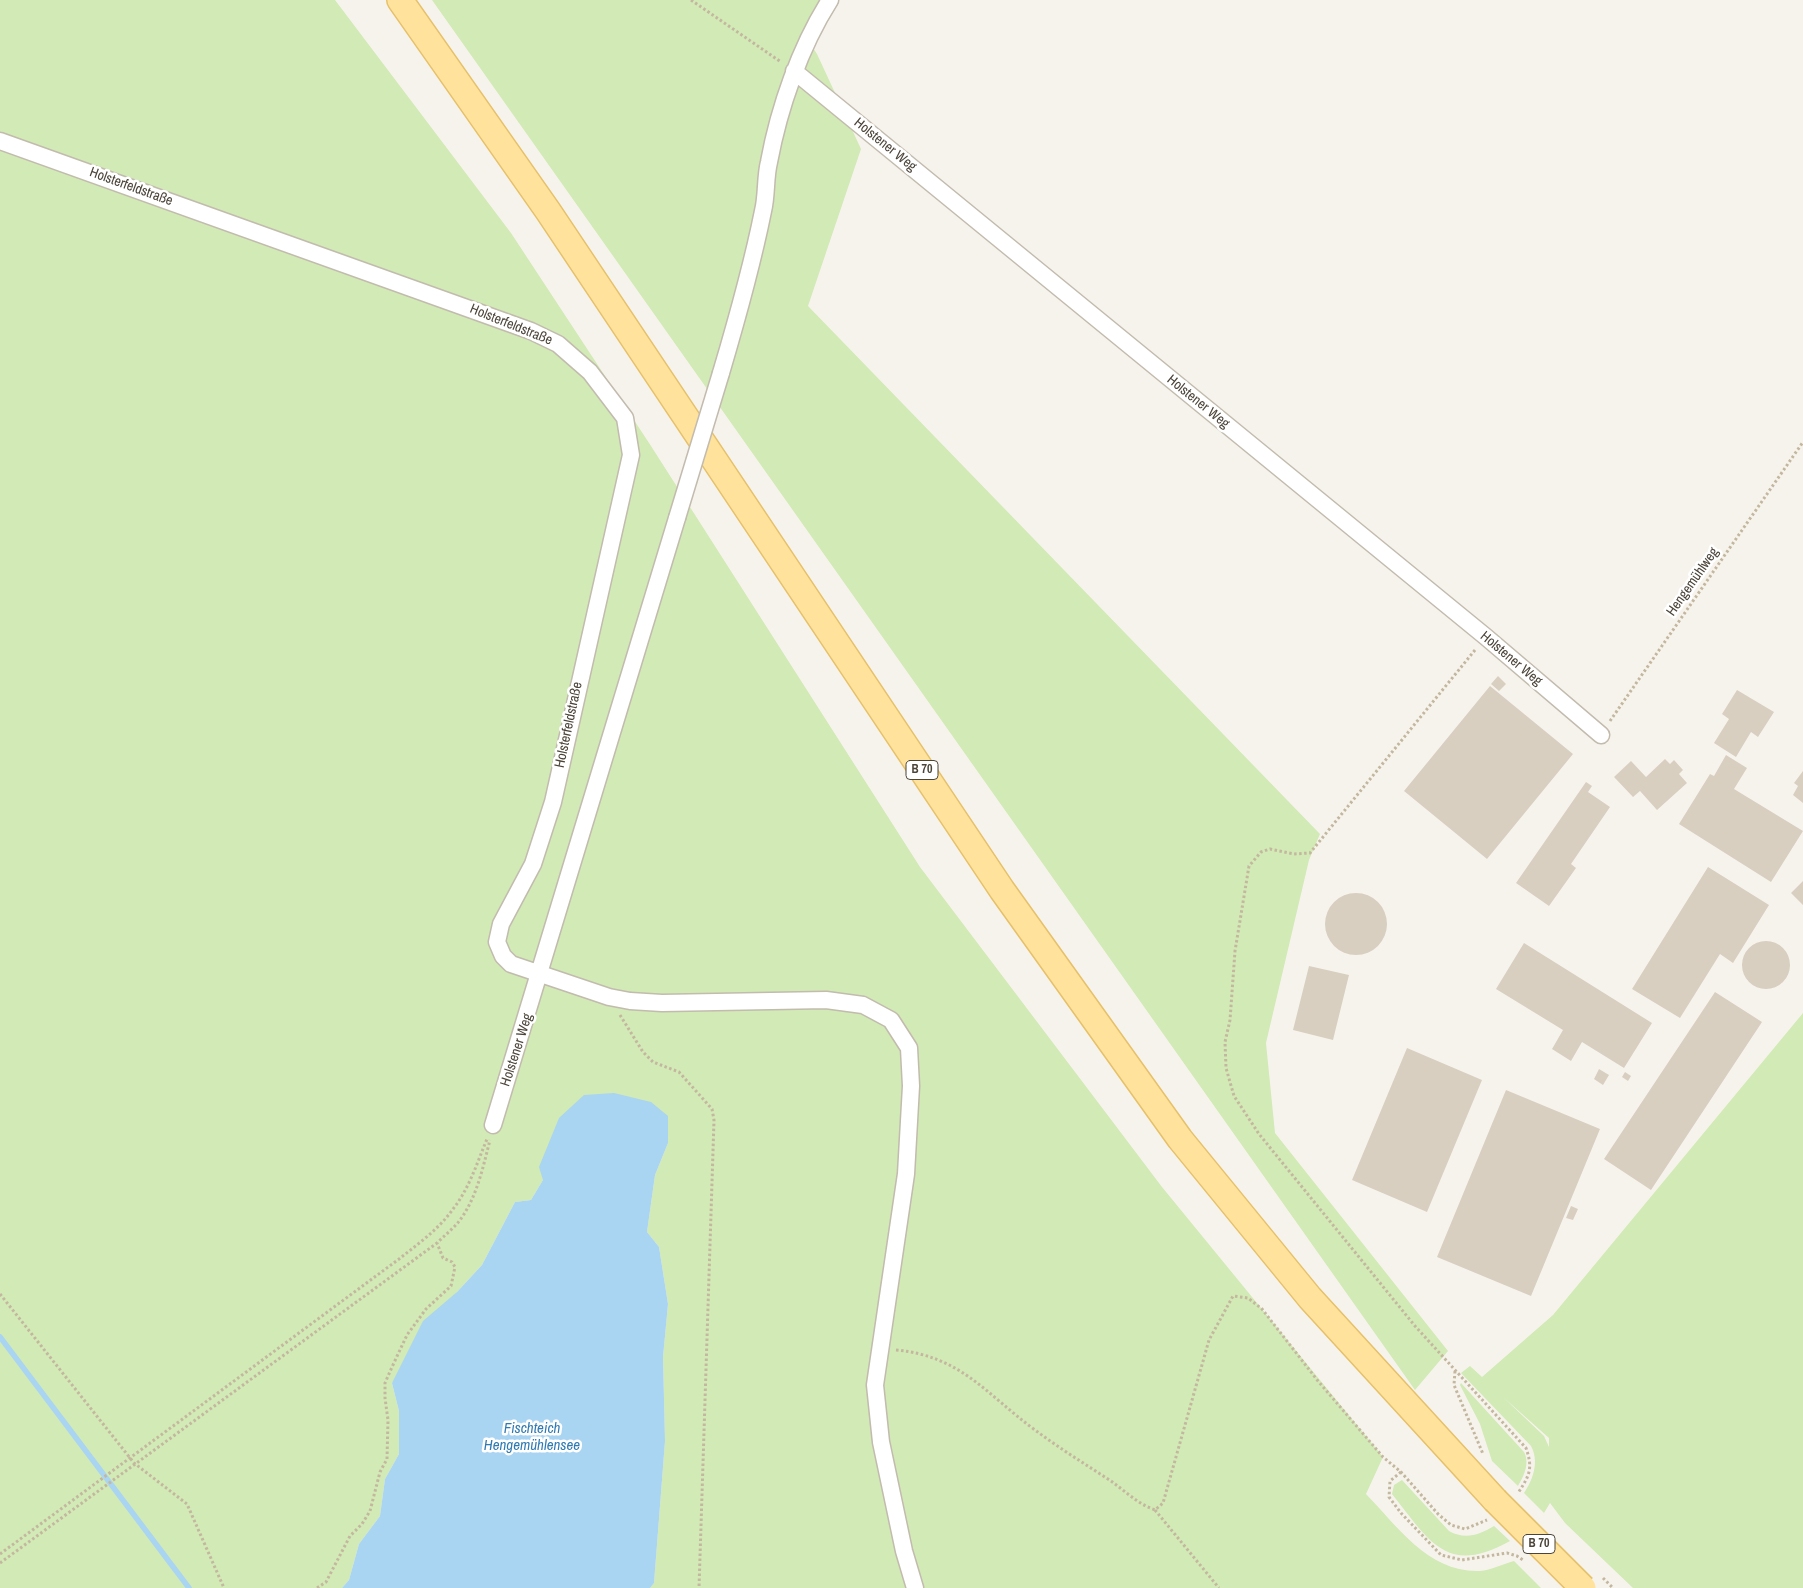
<!DOCTYPE html>
<html>
<head>
<meta charset="utf-8">
<style>
	body { margin:0 }
	canvas { display:block; background:#f6f3ec }
</style>
</head>
<body>
<canvas width="1803" height="1588"></canvas>
<script>
const g = document.querySelector('canvas').getContext('2d');
g.lineJoin = 'round';
function paint(path, color) {
  g.fillStyle = color;
  g.fill(path, 'evenodd');
}
function stroke(path, color, width, dash) {
  g.strokeStyle = color;
  g.lineWidth = width;
  g.lineCap = dash ? 'butt' : 'round';
  g.setLineDash(dash || []);
  g.stroke(path);
}
function write(font, color, halo, rows, align = 'center') {
  g.font = font + ' "Archivo Narrow",sans-serif';
  g.lineWidth = 5;
  g.setLineDash([]);
  g.textBaseline = 'middle';
  g.strokeStyle = halo;
  g.fillStyle = color;
  for (const [text, x, y, turn = 0] of rows) {
    g.save();
    g.translate(x, y);
    g.rotate((+turn || 0) * Math.PI / 180);
    g.textAlign = isNaN(turn) ? turn : align;
    if (halo) g.strokeText(text, 0, 0);
    g.fillText(text, 0, 0);
    g.restore();
  }
}
const green = new Path2D(`
	M0 0H335L511 233 651 446 920 867 1162 1187 1383 1457 1366 1494C1398 1527 1429 1573 1480 1571 1491 1570 1503 1564 1514 1561L1541 1588H650L654 1583 665 1441 663 1357 668 1304 659 1247 647 1232 655 1175 668 1143 543 1180 531 1200 515 1202 482 1265 457 1292 392 1383 399 1411V1454L385 1479 380 1516 359 1544 349 1580 342 1588H0Z
	M432 0H827L806 37 817 54 861 149 808 306 1320 834 1309 860 1266 1043 1275 1133 1448 1351 1415 1390Z
	M1803 1013V1588H1633L1565 1523 1550 1503 1544 1513 1524 1493C1534 1478 1539 1461 1531 1446L1461 1373 1470 1366 1482 1377 1553 1315ZM1503 1397 1549 1438V1447L1544 1436Z
	M1461 1383 1524 1452C1530 1463 1524 1476 1518 1486L1492 1461 1480 1424 1460 1385Z
	M1402 1480 1449 1531C1465 1540 1479 1535 1494 1526L1510 1541C1446 1577 1429 1540 1392 1494L1394 1485Z`);
const water = new Path2D(`
	M614 1093 651 1102 668 1116V1143L655 1175 647 1232 659 1247 668 1304 663 1357 665 1441 654 1583 650 1588H342L349 1580 359 1544 380 1516 385 1479 399 1454V1411L392 1383 423 1321 457 1292 482 1265 515 1202 531 1200 543 1180 539 1167 559 1118 584 1095Z`);
const stream = new Path2D(`
	M0 1337 189 1588`);
const building = new Path2D(`
	M1498 676 1506 684 1499 691 1491 684Z
	M1490 686 1573 754 1487 859 1404 791Z
	M1737 690 1774 712 1758 737 1751 732 1736 757 1714 743 1729 719 1722 714Z
	M1726 755 1747 768 1734 789 1803 831 1771 882 1679 824 1710 774 1714 776Z
	M1665 759 1670 764 1674 760 1683 770 1679 774 1687 783 1657 810 1640 791 1633 797 1614 777 1631 761 1646 777Z
	M1803 771V803L1793 795 1798 786 1794 783Z
	M1586 782 1592 786 1588 792 1610 807 1571 864 1576 868 1549 906 1516 883Z
	M1708 867 1769 905 1733 963 1720 954 1680 1018 1632 989Z
	M1803 881V905L1791 893Z
	M1325 924a31 31 0 1 1 62 0a31 31 0 1 1-62 0Z
	M1742 965a24 24 0 1 1 48 0a24 24 0 1 1-48 0Z
	M1524 943 1652 1023 1624 1068 1582 1042 1571 1061 1552 1049 1563 1030 1496 989Z
	M1309 966 1349 975 1333 1040 1293 1030Z
	M1715 992 1762 1022 1651 1190 1604 1159Z
	M1407 1048 1482 1080 1427 1212 1352 1180Z
	M1599 1069 1609 1075 1603 1085 1594 1079Z
	M1625 1072 1631 1076 1628 1081 1622 1077Z
	M1506 1090 1600 1129 1531 1296 1437 1257Z
	M1571 1206 1578 1209 1573 1220 1566 1218Z`);
const path = new Path2D(`
	M691 0 781 62
	M1475 650 1310 853 1294 854 1270 849 1261 852 1249 866 1235 951 1230 1020 1225 1042 1226 1068 1234 1096 1259 1134 1415 1326 1526 1448C1533 1468 1530 1475 1518 1493
	M1610 721 1803 442
	M620 1015 643 1052 653 1062 679 1072 712 1109 714 1120 699 1588
	M0 1294 134 1463 187 1504 224 1588
	M896 1350C961 1356 986 1394 1035 1430 1059 1448 1085 1464 1111 1481 1125 1491 1138 1504 1155 1510L1163 1503 1209 1340 1233 1296 1248 1298 1262 1309 1318 1381 1383 1457 1401 1472 1438 1514 1451 1525 1465 1529 1487 1520
	M1455 1371 1454 1385 1483 1454
	M1401 1472 1390 1481 1389 1497 1401 1513 1441 1555 1462 1560 1507 1553 1517 1556 1523 1560
	M1155 1510 1219 1588
	M0 1554 399 1259C418 1244 439 1229 453 1209 469 1189 477 1163 487 1139
	M0 1563 437 1243C445 1235 454 1228 460 1220 477 1197 483 1167 490 1140
	M317 1588 326 1582 350 1536 362 1524 370 1511 380 1472 387 1459 388 1420 385 1398V1383L392 1367 407 1335 426 1309 451 1286 455 1267 452 1262 443 1258 437 1243`);
const minor = new Path2D(`
	M794 71 1486 637 1601 735
	M0 141 531 331 558 344 590 372 625 418 631 455 553 802 533 864 501 924 497 942 503 956 511 964 609 997 630 1001 662 1003 826 1000 863 1005 891 1020 909 1048 911 1086 906 1174 875 1385 881 1442 904 1551 915 1588
	M721 373C737 319 752 266 763 211 767 195 765 178 769 162 779 108 800 47 830 0
	M493 1125 677 518`);
const primary = new Path2D(`
	M400 0 548 211 1002 890 1180 1139 1310 1298 1495 1500`);
const pathBridge = new Path2D(`
	M1603 1578 1613 1588`);
const minorBridge = new Path2D(`
	M677 518 721 373`);
const primaryBridge = new Path2D(`
	M1495 1500 1583 1588`);
const shields = [
	[922,770,32],
	[1539,1544,32]
];
const shieldNames = [
	["B 70",922,770],
	["B 70",1539,1544]
];
const streetNames = [
	["Holstener Weg",885,145,39],
	["Holsterfeldstraße",131,187,20],
	["Holsterfeldstraße",511,325,22],
	["Holstener Weg",1198,402,39],
	["Hengemühlweg",1693,582,-55],
	["Holstener Weg",1511,659,40],
	["Holsterfeldstraße",569,725,-78],
	["Holstener Weg",517,1050,-72]
];
const waterNames = [
	["Fischteich",532,1429],
	["Hengemühlensee",532,1446]
];
paint(green, '#d2eab5');
paint(water, '#a9d4f2');
stroke(stream, '#a9d4f2', 5.5);
paint(building, '#d8cfc1');
stroke(minor, '#c2bbae', 19);
stroke(primary, '#e6c16a', 28);
stroke(path, '#c4b79f', 3, [2.5, 2.5]);
stroke(minor, '#fff', 16);
stroke(primary, '#ffe39c', 25);
stroke(minorBridge, '#c2bbae', 19, []);
stroke(primaryBridge, '#e6c16a', 28, []);
stroke(pathBridge, '#c4b79f', 3, [2.5, 2.5]);
stroke(minorBridge, '#fff', 16);
stroke(primaryBridge, '#ffe39c', 25);
for (const [x, y, w] of shields) {
  const box = new Path2D();
  box.roundRect(x - w / 2, y - 9.5, w, 19, 4);
  g.fillStyle = '#fff';
  g.fill(box);
  stroke(box, '#4b4439', 1);
}
write('bold 12px', '#4b4439', null, shieldNames);
write('14px', '#4b4439', '#fff', streetNames);
write('italic 15px', '#2e7ab2', '#fff', waterNames);
</script>
</body>
</html>
